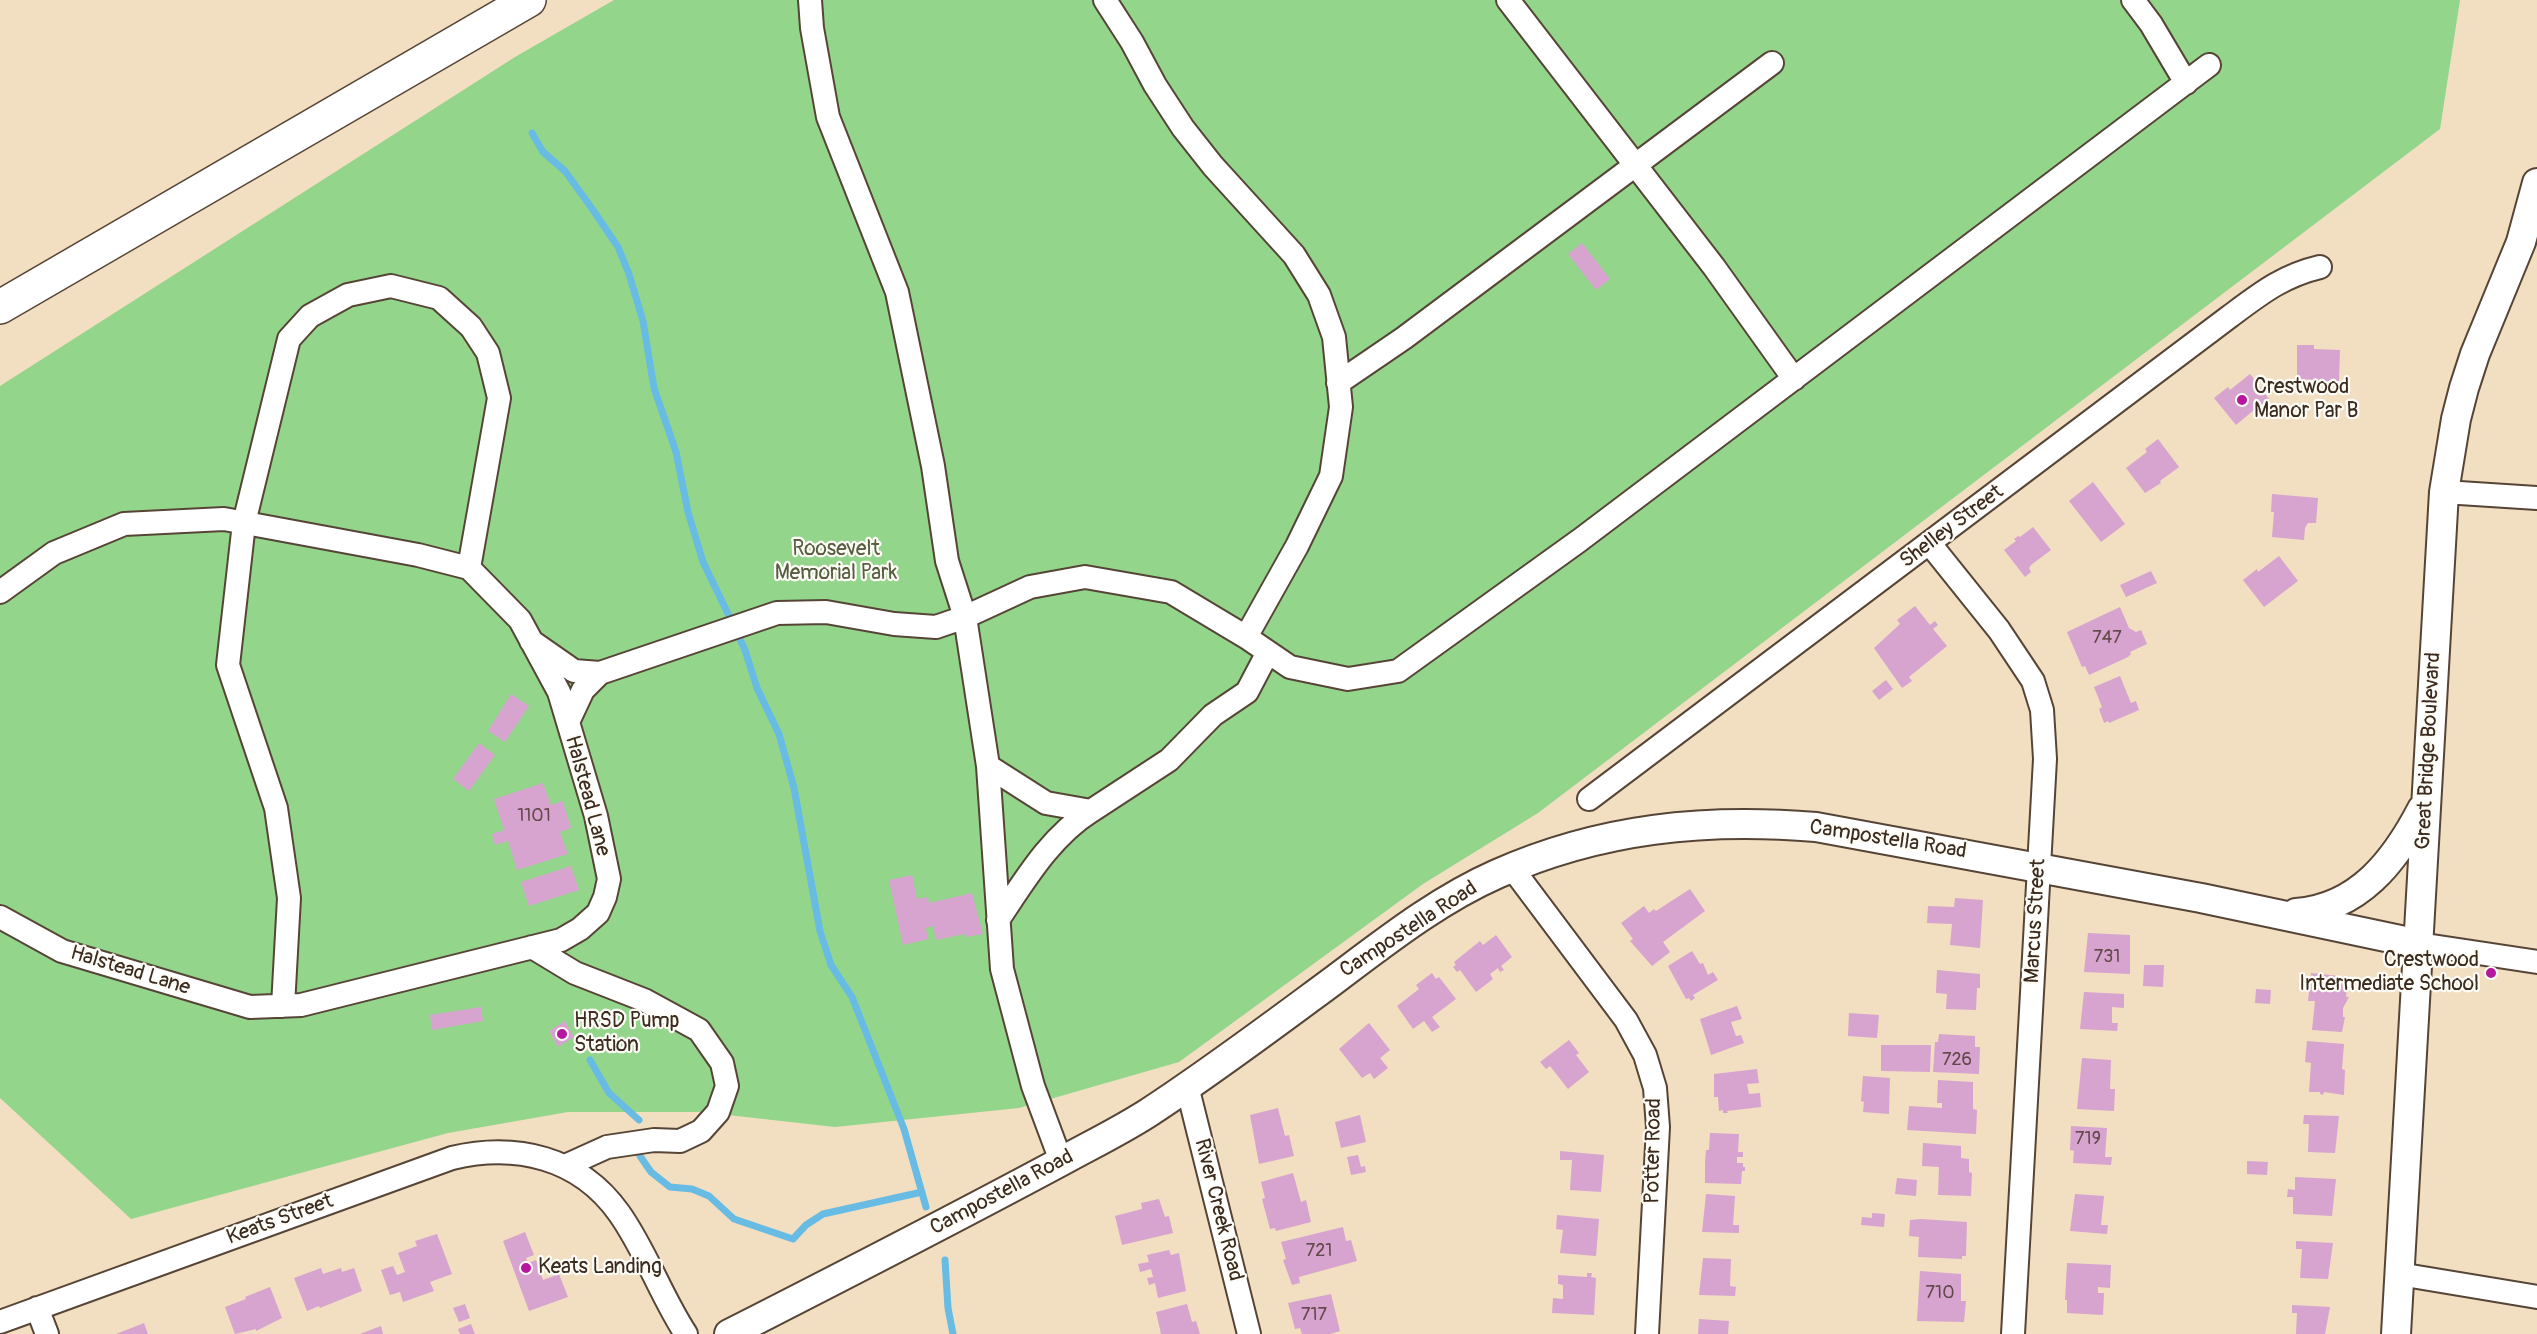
<!DOCTYPE html>
<html>
<head>
<meta charset="utf-8">
<style>
	body { margin:0 }
	canvas { display:block; background:#f2dec1 }
</style>
</head>
<body>
<canvas width="2537" height="1334"></canvas>
<script>
const g = document.querySelector('canvas').getContext('2d');
g.lineJoin = 'round';
function paint(path, color) {
  g.fillStyle = color;
  g.fill(path, 'evenodd');
}
function stroke(path, color, width, dash) {
  g.strokeStyle = color;
  g.lineWidth = width;
  g.lineCap = dash ? 'butt' : 'round';
  g.setLineDash(dash || []);
  g.stroke(path);
}
function write(font, color, halo, rows, align = 'center') {
  g.font = font + ' Pangolin,sans-serif';
  g.lineWidth = 4.5;
  g.setLineDash([]);
  g.textBaseline = 'middle';
  g.strokeStyle = halo;
  g.fillStyle = color;
  for (const [text, x, y, turn = 0] of rows) {
    g.save();
    g.translate(x, y);
    g.rotate((+turn || 0) * Math.PI / 180);
    g.textAlign = isNaN(turn) ? turn : align;
    if (halo) g.strokeText(text, 0, 0);
    g.fillText(text, 0, 0);
    g.restore();
  }
}
const green = new Path2D(`
	M614 0H2460L2440 129 1538 813 1423 884 1179 1062 1019 1108 835 1127 701 1112H568L448 1133 131 1219 0 1098V386L515 57Z`);
const stream = new Path2D(`
	M532 133 543 152 565 171 593 210 618 247 629 274 643 321 654 388 676 452 688 512 703 562 731 620 745 650 757 688 779 734 794 788 820 931 831 965 852 997 904 1129 926 1207
	M590 1060 609 1093 639 1120
	M640 1156 651 1172 670 1187 692 1189 709 1196 734 1219 793 1239 806 1225 823 1214 922 1192
	M945 1260 948 1308 953 1334`);
const building = new Path2D(`
	M1582 243 1610 279 1596 290 1568 254Z
	M2297 345H2314V349L2340 350 2339 381H2327V384H2321L2320 380 2297 379Z
	M2250 374 2269 399 2260 406 2262 409 2257 413 2254 410 2236 425 2214 398 2228 387 2230 390Z
	M2158 439 2179 467 2160 481 2161 483 2145 493 2126 468 2147 452 2145 449Z
	M2093 482 2125 524 2101 542 2069 501Z
	M2272 494 2318 498 2316 523H2308L2305 528 2304 540 2272 537 2274 512H2271Z
	M2033 527 2051 550 2031 565 2029 568 2031 572 2025 577 2004 550 2016 541 2014 539 2018 536 2020 537Z
	M2279 556 2298 581 2264 607 2243 580 2257 569 2258 572Z
	M2151 571 2157 583 2126 597 2120 585Z
	M1915 606 1930 625 1935 621 1938 625 1933 629 1947 646 1909 677 1912 681 1902 688 1874 648 1900 624 1897 620Z
	M2120 607 2129 628 2136 632 2141 630 2147 644 2130 652 2131 654 2128 657 2089 675 2085 666 2082 667 2067 632Z
	M2120 676 2131 703 2136 701 2139 710 2109 723 2108 721 2104 723 2099 709 2102 707 2094 687Z
	M1886 680 1893 689 1879 700 1872 691Z
	M511 694 529 706 505 742 488 731Z
	M479 743 495 755 469 791 453 779Z
	M543 783 551 805 563 801 571 828 560 832 568 854 517 870 508 841 495 845 492 834 504 830 494 799Z
	M571 866 579 890 529 906 521 882Z
	M912 875 917 899 928 897 929 903 972 893 983 934 966 937 965 934 936 940 933 926 926 928 928 939 903 945 889 880Z
	M1690 889 1705 911 1663 942 1670 952 1652 966 1630 941 1633 939 1621 923 1644 906 1649 913 1654 909 1656 911Z
	M1955 898 1983 900 1980 948 1950 945 1952 924 1927 923 1928 906 1954 907Z
	M2088 933 2130 935V974L2084 972Z
	M1496 935 1512 957 1501 966 1504 970 1500 972 1498 968 1490 974 1493 979 1476 992 1460 970 1457 972 1453 967 1456 965 1454 962 1480 941 1483 945Z
	M1692 951 1700 964 1703 963 1708 975 1713 972 1718 980 1693 995 1695 998 1691 1001 1689 998 1686 999 1668 966Z
	M2144 965H2164L2163 987 2143 986Z
	M1937 970 1980 974V988H1977L1976 1010 1946 1009 1947 994 1936 993Z
	M1432 973 1436 979 1439 977 1456 999 1432 1017 1440 1027 1432 1032 1424 1021 1413 1029 1397 1006 1419 989 1416 985Z
	M2311 973 2348 977 2346 997H2349L2343 1008V1017H2345L2342 1032 2312 1030 2315 1001H2308Z
	M2256 989 2271 990 2270 1004 2255 1003Z
	M2084 992 2124 994V1008L2112 1007V1023H2118L2117 1031 2080 1029Z
	M1737 1006 1742 1019 1731 1022 1736 1036 1741 1035 1744 1043 1711 1055 1700 1019Z
	M481 1007 483 1021 432 1030 430 1015Z
	M1849 1013 1879 1015 1877 1038 1848 1036Z
	M565 1021 574 1037 558 1047 549 1031Z
	M1369 1023 1390 1050 1380 1058 1388 1068 1374 1079 1370 1073 1362 1078 1339 1049Z
	M1939 1034 1975 1036V1047H1980L1979 1074 1933 1072 1935 1042H1938Z
	M1569 1040 1579 1053 1576 1055 1589 1072 1568 1089 1550 1066 1546 1069 1540 1062Z
	M2307 1041 2344 1044 2342 1069 2345 1070 2344 1095 2324 1092 2323 1095 2320 1094V1092H2309L2311 1063 2305 1062Z
	M1881 1045H1931L1930 1072 1881 1071Z
	M2082 1058 2111 1060 2110 1089H2115L2114 1111 2077 1109Z
	M1757 1069 1759 1083 1747 1084 1749 1094 1760 1093 1761 1107 1727 1111 1728 1113H1723V1110L1719 1111 1718 1097H1714V1074Z
	M1863 1076 1890 1078 1889 1114 1863 1112 1864 1102 1861 1101Z
	M1938 1080 1973 1082V1109L1977 1110 1976 1134 1907 1130 1909 1106 1942 1108V1103H1937Z
	M1278 1108 1285 1136 1289 1135 1294 1156 1259 1164 1250 1115Z
	M1360 1115 1366 1142 1341 1148 1335 1122Z
	M2304 1115 2339 1116 2335 1153 2308 1152 2309 1124H2303Z
	M2071 1126 2107 1128 2105 1157H2112L2111 1165 2073 1163 2074 1151 2070 1150Z
	M1710 1133 1739 1134 1738 1152H1743V1157H1737V1163H1743V1167H1745V1171H1742L1741 1184 1705 1183V1162L1706 1150H1709Z
	M1923 1143 1961 1146V1158L1969 1159V1172L1972 1173 1971 1196 1938 1195 1939 1167 1922 1166Z
	M1560 1151 1604 1155 1601 1192 1570 1190 1572 1160H1560Z
	M1358 1155 1361 1167 1365 1166 1366 1172 1351 1175 1347 1157Z
	M2247 1161 2268 1162 2267 1175 2247 1174Z
	M1293 1173 1301 1202 1306 1200 1311 1222 1276 1231 1275 1228 1270 1229 1262 1199 1265 1198 1261 1182Z
	M2295 1177 2336 1179 2332 1216 2293 1214V1197H2287L2288 1189 2295 1190Z
	M1897 1178 1917 1180 1916 1196 1895 1194Z
	M1706 1194 1735 1196 1733 1225H1739V1233L1702 1232Z
	M2075 1194 2104 1196 2101 1225H2108L2107 1234 2070 1231Z
	M1159 1199 1165 1217 1169 1216 1173 1233 1122 1245 1115 1216 1142 1209 1141 1203Z
	M1872 1213 1885 1214 1884 1227 1861 1225 1862 1217 1872 1218Z
	M1557 1215 1599 1219 1596 1256 1560 1253 1563 1230 1556 1229Z
	M1921 1219 1967 1222 1966 1256H1962V1259L1918 1257 1919 1237 1909 1236 1910 1220Z
	M1343 1227 1346 1241 1351 1240 1357 1261 1299 1277 1300 1283 1292 1285 1283 1260 1286 1259 1281 1242Z
	M525 1232 534 1255 526 1258 528 1263 536 1260 543 1280 559 1274 568 1297 529 1311 503 1241Z
	M437 1234 452 1274 430 1282 434 1291 403 1302 400 1292 390 1295 381 1270 393 1266 397 1275 405 1272 398 1253 417 1246 415 1241Z
	M2296 1241 2333 1243 2328 1279 2300 1278 2302 1249H2296Z
	M1169 1250 1171 1255 1179 1253 1186 1291 1158 1298 1155 1283 1149 1285 1147 1278 1153 1277 1151 1269 1140 1272 1138 1264 1149 1262 1147 1255Z
	M1703 1258 1731 1259 1730 1286 1736 1287 1735 1296 1699 1295Z
	M2067 1263 2111 1265 2110 1288 2098 1287V1293H2104L2103 1315 2067 1313V1300H2065Z
	M321 1268 323 1274 341 1268 342 1272 354 1268 362 1291 320 1308 319 1306 307 1311 294 1278Z
	M1920 1271 1961 1274V1301H1966L1964 1322 1917 1321Z
	M1587 1273H1592L1591 1277 1596 1278 1594 1315 1552 1313 1553 1298 1563 1299V1285L1558 1284V1275L1587 1277Z
	M270 1287 282 1318 256 1331V1329L235 1334 225 1307 246 1299 245 1297Z
	M1331 1294 1340 1331 1330 1334H1302L1300 1328 1295 1329 1288 1303Z
	M465 1304 470 1318 459 1322 453 1308Z
	M1187 1304 1192 1322 1196 1321 1200 1334H1161L1156 1312Z
	M2292 1305 2330 1307 2325 1334H2296L2297 1313H2292Z
	M1699 1319 1729 1321 1728 1334H1698Z
	M144 1323 148 1334H116Z
	M471 1324 475 1334H460L458 1329Z
	M381 1326 383 1334H360Z`);
const minor = new Path2D(`
	M810 0 812 28 828 117 897 292 933 466 947 561 965 617 988 766 1046 803 1091 811 1169 760 1213 715 1247 692 1268 652
	M1105 0 1132 42 1155 85 1183 128 1213 166 1294 255 1319 295 1334 337 1341 407 1331 476 1297 546 1246 637
	M1508 0 1714 267 1794 379
	M2133 0 2151 24 2186 83
	M1338 383 1404 338 1772 63
	M2444 492 2537 498
	M1930 544 1999 630 2033 681 2042 710 2045 759 2013 1334
	M0 592 54 553 124 524 224 519 418 555 469 568 520 620 559 692 596 816 609 879 605 897 598 913 580 929 561 940 301 1005 250 1007 62 951 0 917
	M531 641 574 671 600 673 777 613 826 612 894 624 936 627 965 617 1030 587 1085 577 1171 592 1246 637 1290 667 1348 679 1398 671 1580 540 2209 65
	M568 722 583 690 600 673
	M988 766 1002 969 1033 1086 1061 1161
	M1589 799 2229 317C2260 294 2282 276 2320 267
	M1512 868 1626 1020 1645 1055 1655 1088 1658 1127 1647 1334
	M998 920C1025 880 1050 837 1091 811
	M2419 944 2537 962
	M532 947 575 973 644 1000 699 1030 722 1063 727 1086 718 1112 701 1131 680 1141 654 1140 607 1147 565 1166
	M283 1006 289 898 276 808 228 665 244 523 289 339 310 316 348 295 391 286 439 298 471 327 488 353 499 398 469 568
	M1187 1086 1249 1334
	M2399 1274 2537 1297
	M37 1308 47 1334
	M0 1322 452 1158C516 1143 579 1157 619 1213 646 1251 661 1296 686 1334`);
const major = new Path2D(`
	M2296 913C2359 908 2395 861 2422 809
	M729 1334C841 1277 952 1220 1062 1161 1091 1145 1120 1131 1148 1113 1211 1072 1272 1026 1333 981 1385 942 1438 900 1497 874 1601 828 1704 818 1816 827L2201 898 2419 944
	M2396 1334 2444 492 2456 419 2464 388 2475 354 2521 242 2537 183`);
const highway = new Path2D(`
	M0 307 529 0`);
const markers = [
	[2242,400,6,"#b5179e"],
	[2491,973,6,"#b5179e"],
	[562,1034,6,"#b5179e"],
	[526,1268,6,"#b5179e"]
];
const numberNames = [
	["747",2107,638],
	["1101",534,816],
	["731",2107,957],
	["726",1957,1060],
	["719",2088,1139],
	["721",1319,1251],
	["710",1940,1293],
	["717",1314,1315]
];
const poiNames = [
	["Crestwood",2254,388],
	["Manor Par B",2254,412],
	["Crestwood",2479,961,"right"],
	["Intermediate School",2479,985,"right"],
	["HRSD Pump",574,1022],
	["Station",574,1046],
	["Keats Landing",538,1268]
];
const streetNames = [
	["Shelley Street",1952,527,-37],
	["Great Bridge Boulevard",2429,751,-87],
	["Halstead Lane",587,796,75],
	["Campostella Road",1888,840,9],
	["Marcus Street",2036,921,-87],
	["Campostella Road",1409,930,-33],
	["Halstead Lane",130,971,17],
	["Potter Road",1654,1151,-89],
	["Campostella Road",1002,1193,-28],
	["River Creek Road",1218,1210,76],
	["Keats Street",280,1220,-20]
];
const parkNames = [
	["Roosevelt",836,550],
	["Memorial Park",836,574]
];
paint(green, '#94d58c');
stroke(stream, '#68bce4', 7);
paint(building, '#d6a4cf');
stroke(minor, '#564536', 26);
stroke(major, '#564536', 32);
stroke(highway, '#564536', 36);
stroke(minor, '#fff', 22);
stroke(major, '#fff', 28);
stroke(highway, '#fff', 33);
for (const [x, y, r, color] of markers) {
  const dot = new Path2D();
  dot.arc(x, y, r, 0, 2 * Math.PI);
  g.fillStyle = color;
  g.fill(dot);
  stroke(dot, '#fdfcf7', 2);
}
write('18px', '#62484a', null, numberNames);
write('21px', '#3b2a1e', '#fdfcf7', poiNames, 'left');
write('21px', '#3b2a1e', '#fdfcf7', streetNames);
write('21px', '#565d3f', '#fdfcf7', parkNames);
</script>
</body>
</html>
